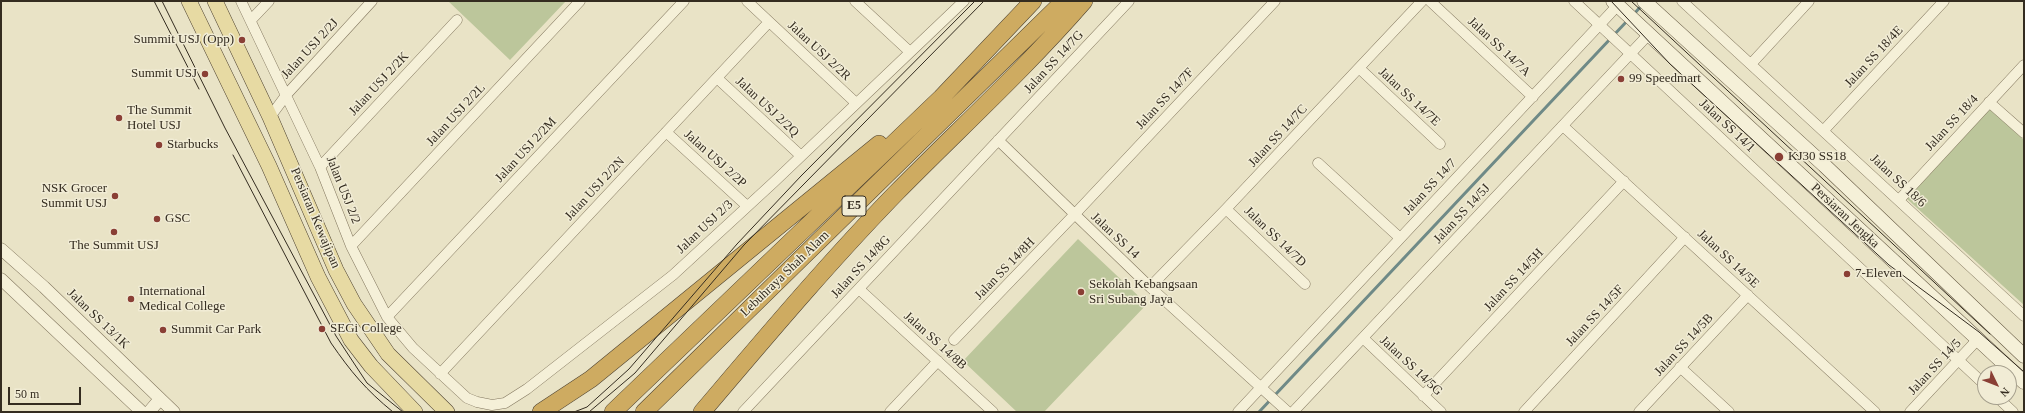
<!DOCTYPE html>
<html>
<head>
<meta charset="utf-8">
<style>
	body { margin:0 }
	#map { position:relative; width:2025px; height:413px; overflow:hidden; background:#e9e3c6; font-family:Georgia,serif }
	canvas { display:block }
	.frame { position:absolute; inset:0; border:2px solid #342c20; pointer-events:none }
	.north { position:absolute; left:1977px; top:365px; width:40px; height:40px; box-sizing:border-box; background:#f1ecd5; border:1px solid #a59f8d; border-radius:50%; rotate:133deg; font-size:11px; font-weight:700; line-height:16px; text-align:center; color:#342c20 }
	.north::after { content:''; display:block; margin:auto; width:14px; height:18px; background:#8a3f35; clip-path:polygon(50% 0,100% 100%,50% 72%,0 100%) }
	.scale { position:absolute; left:8px; top:387px; width:73px; height:18px; box-sizing:border-box; border:2px solid #342c20; border-top:0; padding-left:5px; font-size:12px; line-height:14px; white-space:nowrap; color:#342c20; -webkit-text-stroke:3px #f1ecd5; paint-order:stroke }
</style>
</head>
<body>
<div id="map">
<canvas width="2025" height="413"></canvas>
<div class="frame"></div>
<div class="north">N</div>
<div class="scale">50 m</div>
</div>
<script>
const g = document.querySelector('canvas').getContext('2d');
g.lineJoin = 'round';
function paint(path, color) {
  g.fillStyle = color;
  g.fill(path, 'evenodd');
}
function stroke(path, color, width, dash) {
  g.strokeStyle = color;
  g.lineWidth = width;
  g.lineCap = dash ? 'butt' : 'round';
  g.setLineDash(dash || []);
  g.stroke(path);
}
function write(font, color, halo, rows, align = 'center') {
  g.font = font + ' Georgia,serif';
  g.lineWidth = 3;
  g.setLineDash([]);
  g.textBaseline = 'middle';
  g.strokeStyle = halo;
  g.fillStyle = color;
  for (const [text, x, y, turn = 0] of rows) {
    g.save();
    g.translate(x, y);
    g.rotate((+turn || 0) * Math.PI / 180);
    g.textAlign = isNaN(turn) ? turn : align;
    if (halo) g.strokeText(text, 0, 0);
    g.fillText(text, 0, 0);
    g.restore();
  }
}
const green = new Path2D(`
	M448 1H566L510 60Z
	M1988 107 2024 140V305L1906 198Z
	M1078 239 1147 304 1044 412H1017L963 361Z`);
const stream = new Path2D(`
	M1634 14 1642 5
	M1259 412 1628 20`);
const minor = new Path2D(`
	M241 1 320 167 351 246 387 317 413 348 467 398 477 402 492 405 505 403 527 389 673 275 774 182 964 1
	M747 1 856 103
	M855 1 910 52
	M1430 1 1533 97
	M1574 1 1985 385
	M1682 1 2024 316
	M251 20 269 1
	M1751 64 1809 1
	M1359 68 1440 144
	M717 78 800 155
	M1989 102 2024 133
	M270 117 287 94 372 1
	M1563 126 1875 412
	M1824 130 1944 1
	M666 132 747 206
	M998 140 1150 287 1288 412
	M1318 163 1400 238
	M320 167 457 20
	M1899 200 2024 65
	M1226 209 1305 284
	M351 246 580 1
	M1150 287 1226 209 1422 1
	M859 289 993 412
	M387 317 684 1
	M1363 338 1441 412
	M954 340 1074 215 1275 1
	M1680 367 1729 412
	M440 374 769 22
	M1423 396 1624 181
	M1997 397 2013 412
	M743 412 1129 1
	M890 412 938 361
	M1238 412 1618 5
	M1293 412 1649 34
	M1524 412 1685 237
	M1639 412 1748 295
	M1910 412 1978 339`);
const tertiary = new Path2D(`
	M1 249 44 287 174 412
	M1 279 142 412
	M149 412 160 399`);
const secondary = new Path2D(`
	M1613 1 2024 382
	M1644 1 1824 165 2024 356`);
const primary = new Path2D(`
	M189 1 269 166 318 277 351 340 371 366 415 412
	M215 1 270 117 336 270 354 304 388 354 447 412`);
const motorway = new Path2D(`
	M541 412 591 379 879 144
	M613 412 941 98 1033 1
	M644 412 1064 1
	M702 412C765 338 828 263 896 193 959 129 1025 69 1084 1`);
const tram = new Path2D(`
	M154 1 199 89
	M162 1 225 128 336 336 367 383 403 412
	M1611 1 1670 64 1889 265 1979 332 2024 372
	M1631 1 1990 334
	M233 155 331 343C351 372 366 390 393 412
	M574 412 587 407 629 369 737 244 801 176 975 1
	M589 412 635 373 744 245 984 1`);
const markers = [
	[242,40,4,"#8a3f35"],
	[205,74,4,"#8a3f35"],
	[1621,79,4,"#8a3f35"],
	[119,118,4,"#8a3f35"],
	[159,145,4,"#8a3f35"],
	[1779,157,5,"#8a3f35"],
	[115,196,4,"#8a3f35"],
	[157,219,4,"#8a3f35"],
	[114,232,4,"#8a3f35"],
	[1847,274,4,"#8a3f35"],
	[1081,292,4,"#8a3f35"],
	[131,299,4,"#8a3f35"],
	[322,329,4,"#8a3f35"],
	[163,330,4,"#8a3f35"]
];
const shields = [
	[854,206,24]
];
const shieldNames = [
	["E5",854,206]
];
const poiNames = [
	["Summit USJ (Opp)",234,40,"right"],
	["Summit USJ",197,74,"right"],
	["99 Speedmart",1629,79],
	["The Summit",127,111],
	["Hotel USJ",127,126],
	["Starbucks",167,145],
	["KJ30 SS18",1788,157],
	["NSK Grocer",107,189,"right"],
	["Summit USJ",107,204,"right"],
	["GSC",165,219],
	["The Summit USJ",114,246,"center"],
	["7-Eleven",1855,274],
	["Sekolah Kebangsaan",1089,285],
	["Sri Subang Jaya",1089,300],
	["International",139,292],
	["Medical College",139,307],
	["SEGi College",330,329],
	["Summit Car Park",171,330]
];
const streetNames = [
	["Jalan SS 14/7A",1499,47,43],
	["Jalan USJ 2/2J",310,49,-47],
	["Jalan USJ 2/2R",819,51,43],
	["Jalan SS 18/4E",1874,57,-47],
	["Jalan SS 14/7G",1054,62,-47],
	["Jalan USJ 2/2K",379,84,-47],
	["Jalan SS 14/7E",1409,97,43],
	["Jalan SS 14/7F",1165,99,-47],
	["Jalan USJ 2/2Q",767,107,43],
	["Jalan USJ 2/2L",456,115,-47],
	["Jalan SS 18/4",1952,123,-47],
	["Jalan SS 14/1",1727,126,43],
	["Jalan SS 14/7C",1278,136,-47],
	["Jalan USJ 2/2M",526,150,-47],
	["Jalan USJ 2/2P",715,159,42],
	["Jalan SS 18/6",1898,181,43],
	["Jalan SS 14/7",1430,187,-47],
	["Jalan USJ 2/2N",595,189,-47],
	["Jalan USJ 2/2",343,190,68],
	["Jalan SS 14/5J",1462,214,-47],
	["Persiaran Jengka",1845,216,43],
	["Persiaran Kewajipan",315,218,67],
	["Jalan USJ 2/3",705,227,-43],
	["Jalan SS 14",1115,236,43],
	["Jalan SS 14/7D",1275,237,44],
	["Jalan SS 14/5E",1728,259,43],
	["Jalan SS 14/8G",861,267,-47],
	["Jalan SS 14/8H",1005,269,-46],
	["Lebuhraya Shah Alam",785,274,-44],
	["Jalan SS 14/5H",1514,280,-47],
	["Jalan SS 14/5F",1595,316,-47],
	["Jalan SS 13/1K",98,319,44],
	["Jalan SS 14/8B",935,341,42],
	["Jalan SS 14/5B",1684,345,-47],
	["Jalan SS 14/5G",1411,366,43],
	["Jalan SS 14/5",1935,367,-47]
];
paint(green, '#bcc69b');
stroke(stream, '#6f8a87', 3);
stroke(minor, '#82765e', 11);
stroke(tertiary, '#82765e', 13);
stroke(secondary, '#645741', 15);
stroke(primary, '#504432', 16);
stroke(motorway, '#504432', 18);
stroke(minor, '#f5f0d8', 10);
stroke(tertiary, '#f5f0d8', 12);
stroke(secondary, '#f5f0d8', 14);
stroke(primary, '#e7daa3', 15);
stroke(motorway, '#ceab61', 17);
stroke(tram, '#342c20', 1);
for (const [x, y, r, color] of markers) {
  const dot = new Path2D();
  dot.arc(x, y, r, 0, 2 * Math.PI);
  g.fillStyle = color;
  g.fill(dot);
  stroke(dot, '#f1ecd5', 1.5);
}
for (const [x, y, w] of shields) {
  const box = new Path2D();
  box.roundRect(x - w / 2, y - 10, w, 20, 3);
  g.fillStyle = '#f1ecd5';
  g.fill(box);
  stroke(box, '#342c20', 1);
}
write('bold 12px', '#342c20', null, shieldNames);
write('13px', '#342c20', '#f1ecd5', poiNames, 'left');
write('13px', '#342c20', '#f1ecd5', streetNames);
</script>
</body>
</html>
